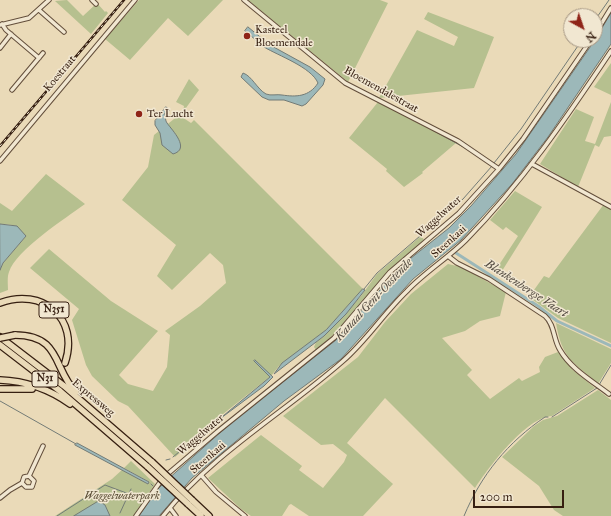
<!DOCTYPE html>
<html>
<head>
<meta charset="utf-8">
<style>
	body { margin:0 }
	#map { position:relative; width:611px; height:516px; overflow:hidden; background:#eadab8; font-family:"IM FELL Great Primer",serif }
	canvas { display:block }
	.north { position:absolute; left:563px; top:8px; width:40px; height:40px; box-sizing:border-box; background:#f1e7d1; border:1px solid #a69784; border-radius:50%; rotate:140deg; font-size:11px; font-weight:700; line-height:16px; text-align:center; color:#361f11 }
	.north::after { content:''; display:block; margin:auto; width:14px; height:18px; background:#8f2418; clip-path:polygon(50% 0,100% 100%,50% 72%,0 100%) }
	.scale { position:absolute; left:473px; top:490px; width:91px; height:18px; box-sizing:border-box; border:2px solid #361f11; border-top:0; padding-left:5px; font-size:12px; line-height:14px; white-space:nowrap; color:#361f11; -webkit-text-stroke:3px #f1e7d1; paint-order:stroke }
</style>
</head>
<body>
<div id="map">
<canvas width="611" height="516"></canvas>
<div class="north">N</div>
<div class="scale">200 m</div>
</div>
<script>
const g = document.querySelector('canvas').getContext('2d');
g.lineJoin = 'round';
function paint(path, color) {
  g.fillStyle = color;
  g.fill(path, 'evenodd');
}
function stroke(path, color, width, dash) {
  g.strokeStyle = color;
  g.lineWidth = width;
  g.lineCap = dash ? 'butt' : 'round';
  g.setLineDash(dash || []);
  g.stroke(path);
}
function write(font, color, halo, rows, align = 'center') {
  g.font = font + ' "IM FELL Great Primer",serif';
  g.lineWidth = 3;
  g.setLineDash([]);
  g.textBaseline = 'middle';
  g.strokeStyle = halo;
  g.fillStyle = color;
  for (const [text, x, y, turn = 0] of rows) {
    g.save();
    g.translate(x, y);
    g.rotate((+turn || 0) * Math.PI / 180);
    g.textAlign = isNaN(turn) ? turn : align;
    if (halo) g.strokeText(text, 0, 0);
    g.fillText(text, 0, 0);
    g.restore();
  }
}
const green = new Path2D(`
	M67 0 83 16 97 3 105 12 106 11 108 13 91 34 55 1Z
	M139 0H223L188 36 168 18 130 60 105 39Z
	M248 0H380L388 3 348 82Z
	M428 12 494 37 474 88 379 98 417 30 454 46 458 37 424 19Z
	M611 63V95L594 87Z
	M189 79 199 90 183 112 184 106 176 102Z
	M378 102 456 143 422 172 423 173 404 187 386 171 387 169 349 138Z
	M611 102V136L604 137 599 147 595 145 578 187 540 164 576 109 594 117 585 141 595 144Z
	M179 115 191 123 194 120 363 289 326 330 279 366 271 376 223 414 208 430 175 457 128 406 118 401 92 376 86 365 72 320 79 309 30 268 49 249 111 301 158 331 119 375 128 384 153 391 167 367 170 335 165 331 200 306 226 283 223 265 210 253 172 290 157 276 176 245 122 200 148 167 154 135Z
	M46 174 85 204C66 218 16 250 9 272 7 277 8 284 8 290L0 293V270L3 263 26 236 12 225 0 224V203L12 211Z
	M515 191 542 207 502 271 497 268 518 236 506 227 503 230 490 220Z
	M604 204 611 208V343L558 318 529 297 544 276 549 278Z
	M421 236 425 241C381 271 357 318 316 350L314 347 316 342 324 336 361 296 377 274Z
	M448 264 461 267 506 292 500 316 480 321 465 331 442 338 472 370 467 375 490 399 519 378 522 381 540 372 539 367 545 357 558 352 573 370 595 388 552 416C526 417 489 467 475 488L385 398 347 443 393 484 363 516H309L291 504 289 505 282 516H251L241 509 208 478 261 435 302 466 299 470 323 488 344 462 347 455 333 444 321 445 283 416 358 357 385 322 411 294Z
	M556 323 611 349V363L598 384C574 362 562 360 556 323Z
	M598 390 611 400V516H563L554 510 539 486 502 457 534 426 543 420 557 416Z
	M131 461 155 484 134 516H55L112 479 123 469 148 484 149 482 124 468Z`);
const water = new Path2D(`
	M611 13V44L548 137 512 184 461 240 413 279 341 359 284 401 192 478 159 516H139L155 492 167 480 231 423 336 340 401 266 449 228 471 206 516 154 595 40Z
	M248 27 270 45 310 67 325 79 323 85 306 104 302 106 284 100H269L262 97 241 77 243 73C252 76 257 89 266 94 271 96 277 94 282 95 296 97 309 97 318 83 311 67 279 56 264 47 257 42 252 36 245 31Z
	M166 107 170 110 164 114C166 116 165 121 167 123 172 130 191 149 173 154L162 145 160 133 155 125V121Z
	M0 224 17 226 26 236 3 263 0 270Z
	M363 289 365 290 346 314 324 336 274 374 282 363 326 330Z
	M255 360 273 377 264 386 217 421 270 377 254 361Z
	M77 443 149 482 148 484 75 445Z
	M99 501 105 505 110 516H74Z`);
const stream = new Path2D(`
	M595 20 609 0
	M371 94 379 98
	M423 125 467 149
	M494 163 521 129 582 40
	M364 289 377 273 463 199 492 166
	M599 385 611 365
	M0 401 76 444
	M552 417 597 388
	M173 457 216 421
	M166 460 170 459
	M151 484 153 486
	M120 513 131 489
	M57 516 105 485 129 494
	M464 516C481 475 508 442 545 417H548`);
const canal = new Path2D(`
	M456 253 538 306 557 321 611 346`);
const trunkTunnel = new Path2D(`
	M36 388 55 377 65 363`);
const minor = new Path2D(`
	M92 0 96 4
	M244 0 345 83 458 141 499 169
	M39 10 64 32
	M2 24 6 30 39 58
	M0 25 29 18 49 0
	M595 34 611 8
	M0 48 11 34
	M12 90 43 53
	M0 161 135 0
	M532 164 611 207
	M448 256 457 263 489 279 545 316C555 325 553 339 560 350 571 369 592 381 609 394
	M201 475 216 492 245 516
	M29 476 43 446
	M22 483 26 487H32L34 481 29 476
	M22 483 24 477 29 476
	M0 498 10 490 22 483
	M170 508 176 516
	M136 516 163 478 217 432 334 338 390 272 459 213 499 169 523 139 591 40
	M163 516C213 453 284 413 343 361 367 340 384 313 407 291 425 272 448 258 466 240 522 183 567 117 611 51`);
const trunk = new Path2D(`
	M0 303C42 287 80 318 65 363
	M15 335C62 335 53 370 76 392
	M0 337 64 386 152 462
	M0 345 60 391 148 467
	M0 380C26 381 49 389 70 404
	M0 389H32
	M192 500 209 516
	M188 504 201 516`);
const rail = new Path2D(`
	M0 146 124 0`);
const trunkBridge = new Path2D(`
	M0 338 15 335
	M152 462 192 500
	M148 467 188 504`);
const markers = [
	[247,36,4,"#8f2418"],
	[139,114,4,"#8f2418"]
];
const shields = [
	[54,310,30],
	[45,379,26]
];
const shieldNames = [
	["N351",54,310],
	["N31",45,379]
];
const poiNames = [
	["Kasteel",255,30],
	["Bloemendale",255,43],
	["Ter Lucht",147,114]
];
const streetNames = [
	["Koestraat",60,74,-50],
	["Bloemendalestraat",381,90,29],
	["Waggelwater",439,217,-42],
	["Steenkaai",449,242,-42],
	["Expressweg",93,398,40],
	["Waggelwater",201,435,-40],
	["Steenkaai",208,458,-41]
];
const parkNames = [
	["Waggelwaterpark",122,496]
];
const waterNames = [
	["Blankenbergse Vaart",526,289,33],
	["Kanaal Gent-Oostende",374,300,-47]
];
paint(green, '#b6c08f');
paint(water, '#9cb8b9');
stroke(water, '#737b76', 1);
stroke(stream, '#737b76', 1);
stroke(canal, '#9cb8b9', 3);
stroke(trunkTunnel, '#c6b597', 5.5, [5.5, 3]);
stroke(minor, '#634e3b', 5.5);
stroke(trunk, '#361f11', 8);
stroke(minor, '#f1e7d1', 3.5);
stroke(trunk, '#eadab8', 5.5);
stroke(rail, '#361f11', 2.5);
stroke(rail, '#f1e7d1', 1, [3]);
stroke(trunkBridge, '#361f11', 8, []);
stroke(trunkBridge, '#eadab8', 5.5);
for (const [x, y, r, color] of markers) {
  const dot = new Path2D();
  dot.arc(x, y, r, 0, 2 * Math.PI);
  g.fillStyle = color;
  g.fill(dot);
  stroke(dot, '#f1e7d1', 1.5);
}
for (const [x, y, w] of shields) {
  const box = new Path2D();
  box.roundRect(x - w / 2, y - 8, w, 16, 3);
  g.fillStyle = '#f1e7d1';
  g.fill(box);
  stroke(box, '#361f11', 1);
}
write('bold 10px', '#361f11', null, shieldNames);
write('11px', '#361f11', '#f1e7d1', poiNames, 'left');
write('11px', '#361f11', '#f1e7d1', streetNames);
write('italic 11px', '#5c4f37', '#f1e7d1', parkNames);
write('italic 12px', '#554d43', '#f1e7d1', waterNames);
</script>
</body>
</html>
